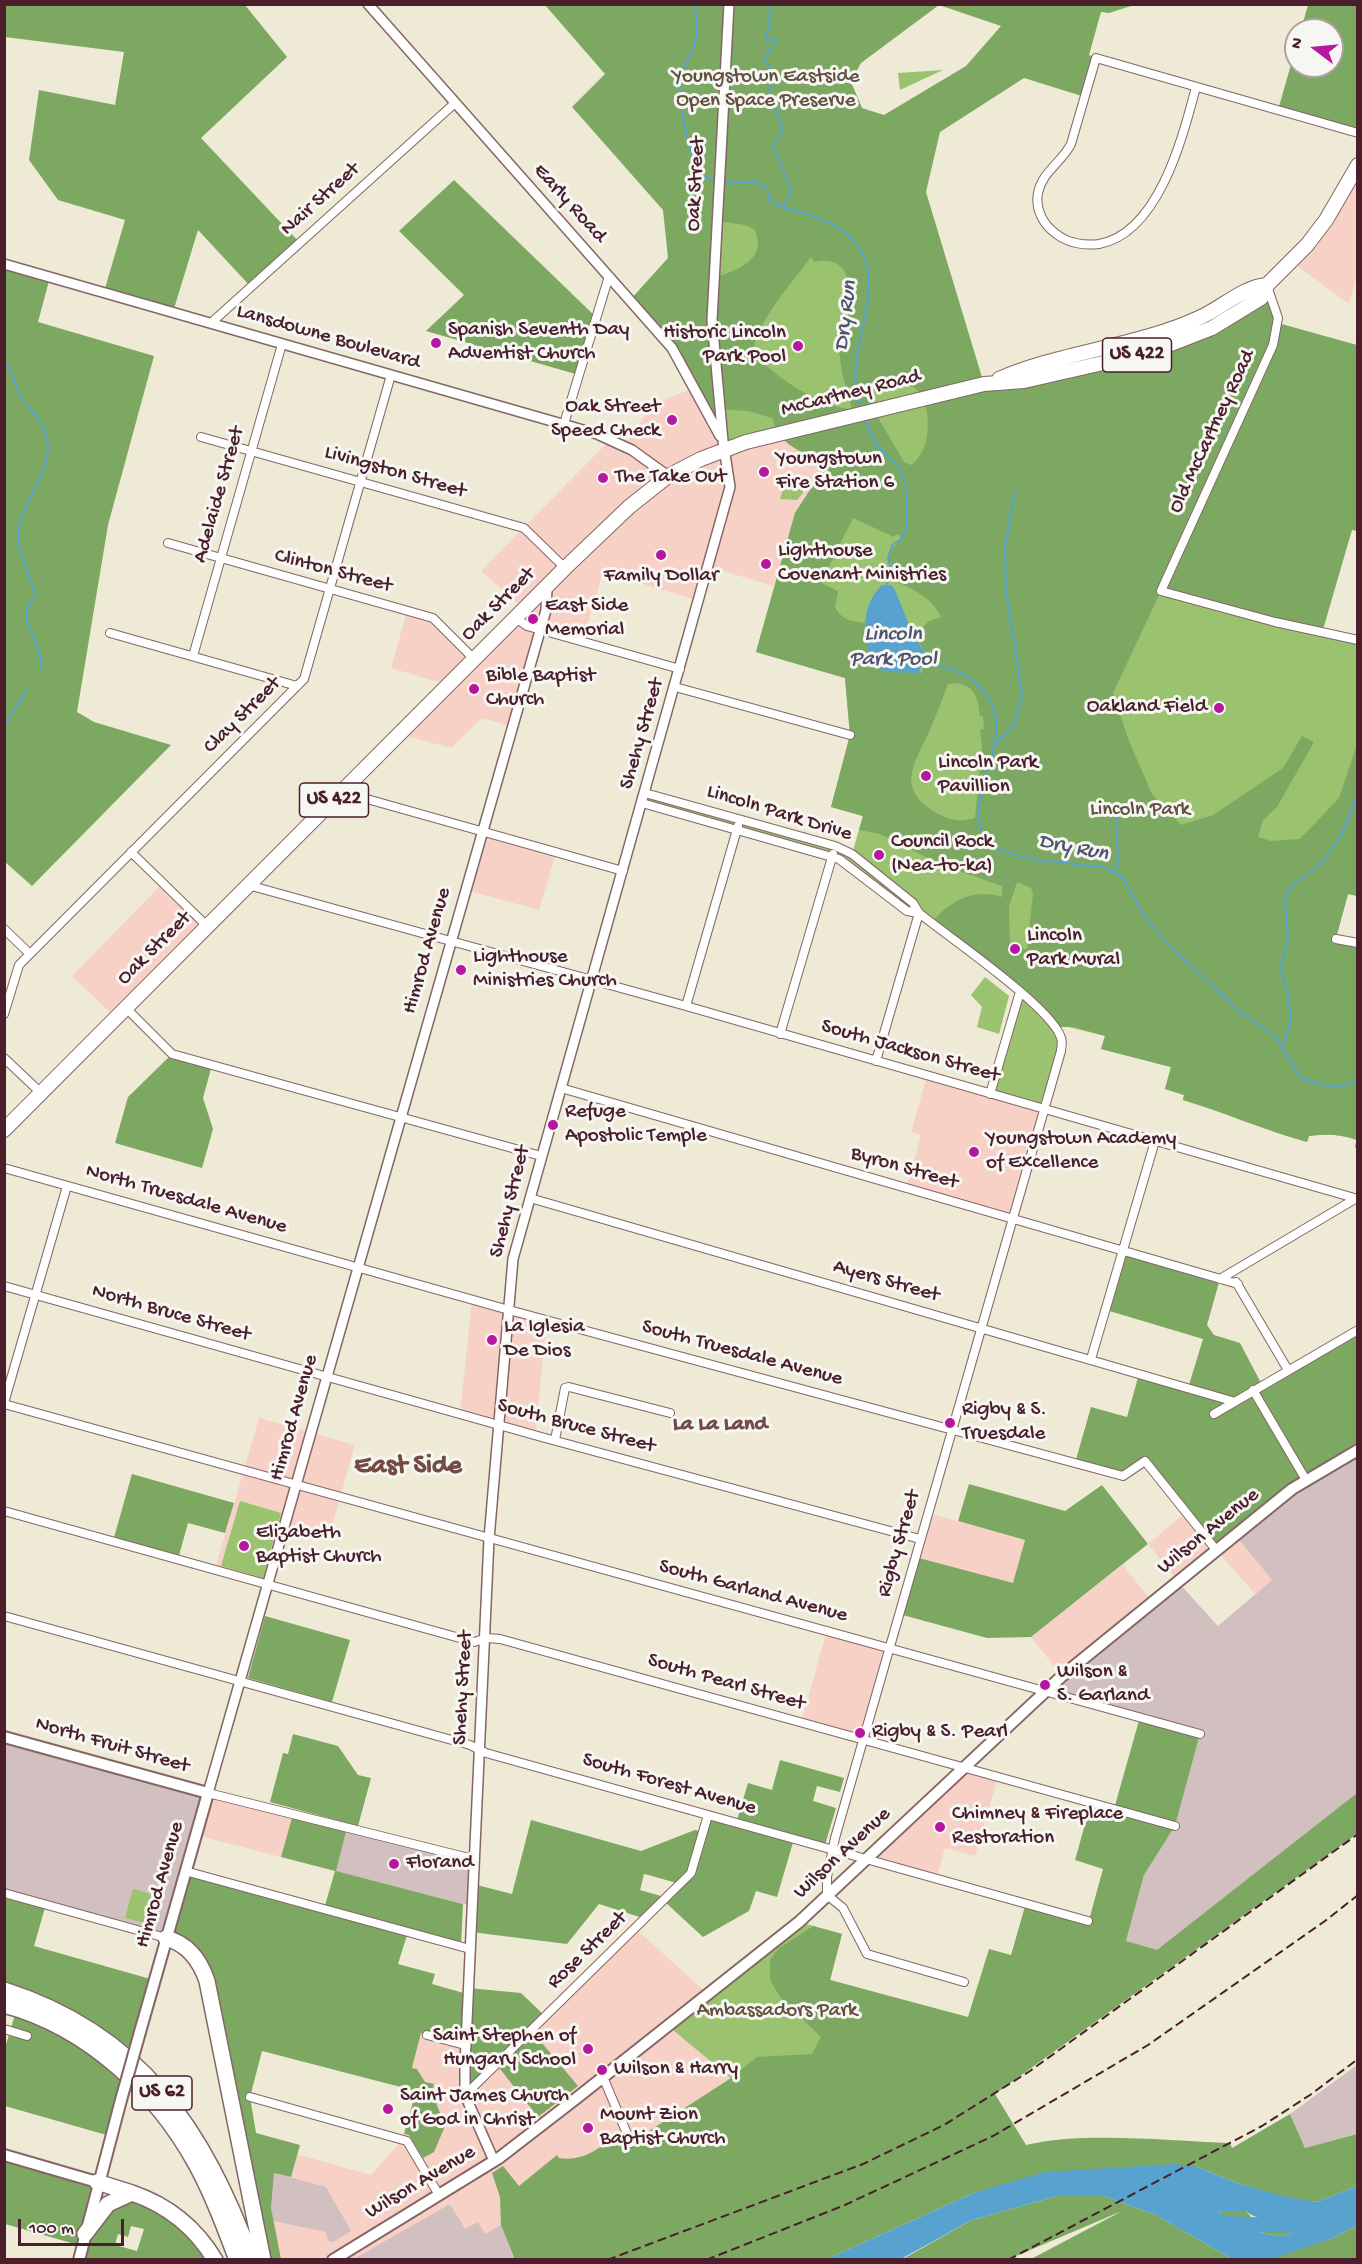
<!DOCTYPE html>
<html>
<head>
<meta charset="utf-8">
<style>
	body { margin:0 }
	#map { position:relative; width:1362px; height:2264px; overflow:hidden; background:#efead5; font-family:"Gochi Hand",sans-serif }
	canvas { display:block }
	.frame { position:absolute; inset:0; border:6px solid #4a1f2b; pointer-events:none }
	.north { position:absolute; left:1284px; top:18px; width:60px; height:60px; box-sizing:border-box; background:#f6f6f2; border:2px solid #b1a0a2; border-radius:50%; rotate:286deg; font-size:16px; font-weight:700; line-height:24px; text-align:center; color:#4a1f2b }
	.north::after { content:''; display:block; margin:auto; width:21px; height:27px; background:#b5179e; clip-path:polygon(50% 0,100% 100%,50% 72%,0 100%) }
	.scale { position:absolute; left:18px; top:2219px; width:106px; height:27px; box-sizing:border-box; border:3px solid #4a1f2b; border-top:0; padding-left:8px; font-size:18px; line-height:21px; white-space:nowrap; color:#4a1f2b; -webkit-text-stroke:4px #f6f6f2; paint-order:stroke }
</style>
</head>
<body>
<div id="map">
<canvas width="1362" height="2264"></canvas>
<div class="frame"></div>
<div class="north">N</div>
<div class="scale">100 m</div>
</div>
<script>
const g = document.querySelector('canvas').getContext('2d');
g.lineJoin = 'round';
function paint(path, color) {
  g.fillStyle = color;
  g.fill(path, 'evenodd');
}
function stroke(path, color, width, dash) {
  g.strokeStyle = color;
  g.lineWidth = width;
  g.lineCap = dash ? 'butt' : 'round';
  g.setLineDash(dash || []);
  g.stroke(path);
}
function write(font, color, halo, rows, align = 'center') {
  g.font = font + ' "Gochi Hand",sans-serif';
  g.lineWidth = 6;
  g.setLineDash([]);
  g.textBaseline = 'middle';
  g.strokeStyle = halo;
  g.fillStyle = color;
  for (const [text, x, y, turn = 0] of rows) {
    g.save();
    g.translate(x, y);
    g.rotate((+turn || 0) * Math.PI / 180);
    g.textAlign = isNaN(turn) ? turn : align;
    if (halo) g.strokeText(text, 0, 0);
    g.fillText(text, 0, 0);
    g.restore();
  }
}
const built = new Path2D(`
	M1357 165V275L1349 304 1292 262Z
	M694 388 777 434 798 451 824 458 819 476 795 513 774 586 709 567 699 601 603 572 582 642 541 630 513 727 482 718 451 748 400 734 448 685 391 668 407 611 429 617 474 659 524 609 481 571 611 439 625 445 653 404Z
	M482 832 556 853 539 910 466 890Z
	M163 883 207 926 116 1018 72 976Z
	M927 1076 1044 1110 1012 1219 906 1188 921 1135 911 1132Z
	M472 1300 547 1320 535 1435 460 1414Z
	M259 1418 355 1445 328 1540 284 1528 268 1584 215 1569Z
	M1186 1512 1236 1536 1272 1580 1255 1594 1217 1551 1178 1582 1148 1544Z
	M928 1513 1025 1540 1013 1584 915 1557Z
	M1123 1565 1153 1603 1062 1676 1031 1637Z
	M827 1630 890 1647 863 1740 801 1723Z
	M963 1768 998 1777 975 1856 945 1848 936 1879 867 1860Z
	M208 1793 293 1814 281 1857 196 1835Z
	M636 1929 708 1994 668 2026 731 2078 631 2143 538 2259H281L257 2143 371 2175 403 2139 416 2092 407 2089 421 2033 465 2045V2094Z`);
const industrial = new Path2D(`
	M1357 1450V1793L1157 1951 1126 1941 1144 1875 1175 1826 1200 1734 1045 1691 1178 1582 1218 1626 1272 1580 1236 1536 1292 1489Z
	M4 1737 208 1793 166 1938 5 1893Z
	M347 1828 473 1859 472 1906 335 1871Z
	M1357 2065V2134L1305 2148 1290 2114Z
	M274 2173 326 2187 351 2231 333 2242 328 2241 326 2232 273 2221 271 2208Z
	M450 2204 465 2229 478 2222 485 2234 501 2225 514 2259 352 2260Z`);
const green = new Path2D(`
	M851 47V83L984 384 1046 559 1357 640V896L1348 894 1336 938 1357 943V1148L1355 1147 1357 1140C1340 1134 1327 1134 1309 1136L1307 1142C1264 1130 1226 1113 1183 1100L1184 1095 1165 1089 1171 1067 1101 1049 1105 1036 1064 1026 1055 1027 1061 1037 1044 1110 990 1094 1020 992 919 913 907 911 848 864 642 803 645 793 852 854 863 816 831 807 850 735 845 678 756 652 795 513 819 476 824 458 798 451 777 434 725 450 718 393 720 164Z
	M943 70 900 90 898 73Z
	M787 476 797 478 803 485V493L797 500 780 499Z
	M985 977 1009 996 999 1034 977 1027 982 1007 971 995Z
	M240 1501 281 1513 263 1578 221 1566Z
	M133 1889 164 1898 154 1921 148 1924 125 1918Z
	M799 1922 842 1934 830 1980 910 2002 750 2094 668 2026Z`);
const forest = new Path2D(`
	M5 5H245L287 57 201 138 300 243 251 287 198 230 173 312 104 292 125 220 58 200 29 160 39 90 115 105 124 52 5 37Z
	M545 5H1134L1109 13 1101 12 1089 55 1096 58 1085 97 1024 78 940 132 926 192 984 384 1024 381 1212 328 1267 285 1278 323 1357 345V531L1352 530 1322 633 1161 591 1113 693 1129 741 1152 794 1181 825 1213 815 1283 768 1302 736 1314 742 1277 807 1263 820 1258 837 1271 841 1300 839 1339 798 1357 744V896L1348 894 1336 938 1357 943V1148L1355 1147 1357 1140C1340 1134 1327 1134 1309 1136L1307 1142C1264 1130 1226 1113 1183 1100L1184 1095 1165 1089 1171 1067 1101 1049 1105 1036 1074 1027H1055L931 923C951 901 972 888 1002 897V886L942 865 880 834 859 830 863 816 831 807 850 735 845 678 756 652 795 513 819 476 824 458C797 451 781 446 772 418L748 411 720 409 723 441 680 360 630 300 668 258 663 210 572 107 605 74ZM939 5 1001 26 966 66 884 115 862 108 851 82 861 63ZM717 221 745 225 754 229C769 257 738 272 714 277ZM811 257 814 262C860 252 850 307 845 335H837L842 373 852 409C824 409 770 375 754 352 752 327 796 278 811 257ZM875 382C887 383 907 381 916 389 933 404 932 452 911 465L904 462 877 416 867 387 869 383ZM853 518 894 537 896 534 903 537 894 546 888 559 895 571 889 578C910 589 930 594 941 617L929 621 914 637 928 655 921 673 886 672 872 664 865 623C850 621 842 620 835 607L838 591 821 583ZM957 683C976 687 978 698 980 716H983L984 729 980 730 982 746 975 818C960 823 948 820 935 812 895 788 915 763 929 732 936 716 942 700 948 684ZM1017 882 1031 888 1033 894 1027 949H1010L1009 907Z
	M1308 5H1357V133L1278 110 1296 47V66H1332V30H1301Z
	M454 180 596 317 579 375 426 331 464 295 399 231Z
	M5 264 50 277 38 322 154 356 108 525 77 712 94 722 171 745 32 886 5 862Z
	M172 1054 212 1065 203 1098 213 1129 202 1168 115 1143 128 1097Z
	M1123 1251 1220 1279 1207 1325 1214 1335 1240 1343 1262 1385 1357 1330V1450L1322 1470 1217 1551 1145 1462 1127 1476 1075 1463 1091 1407 1127 1417 1139 1374 1188 1388 1203 1339 1106 1310Z
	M132 1474 234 1503 225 1533 188 1523 178 1559 113 1541Z
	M969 1484 1065 1511 1102 1485 1148 1544 1031 1637 987 1638 899 1614 915 1557 1013 1583 1025 1540 958 1521Z
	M265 1616 350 1640 332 1702 248 1678Z
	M1140 1717 1200 1734 1175 1826 1144 1875 1126 1941 1157 1950 1357 1793V1834L995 2094 1026 2145C1083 2131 1170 2141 1230 2143L1232 2148 1290 2114 1305 2148 1357 2134V2186L1317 2202 1287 2198 1237 2183 1197 2167 1149 2166 976 2192 827 2259 515 2260 501 2225 500 2197 492 2173 503 2166 519 2186 557 2155 559 2158C585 2163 606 2143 625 2129L632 2142 731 2078 757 2057 812 2054 821 2037 780 1997 770 1980V1960L778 1949 813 1926 842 1934 830 1980 968 2017 989 1949 1011 1955 1026 1903 1089 1920 1103 1869 1075 1860 1091 1803 1114 1809Z
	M293 1734 338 1746 358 1775 371 1778 358 1826 270 1802 283 1753 288 1754Z
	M780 1760 844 1778 840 1792 817 1786 813 1801 836 1808 824 1848 794 1839 777 1897 756 1891 749 1911 703 1937 664 1901 646 1919 599 1904 567 1944 471 1932 473 1884 512 1894 531 1820 641 1851 695 1830 703 1832 708 1815 736 1823 748 1783 772 1790ZM644 1874H645L680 1884 668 1898 640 1890Z
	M293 1814 347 1828 336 1871 463 1904 461 1947 408 1932 398 1964 435 1974 432 1984 467 1994 468 1988 521 1993 546 2017 532 2031 578 2086 538 2117 497 2065 465 2095V2045L421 2033 412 2068 417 2069 425 2082 434 2084 432 2092 445 2126 434 2152 423 2158 409 2135 404 2134 416 2091 262 2051 250 2097 256 2133 300 2145 291 2177 274 2173 271 2208 281 2259H263L207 1981 172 1939 185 1871 324 1909 335 1871 281 1857Z
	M5 1893 46 1904 34 1946 154 1980 110 2136 5 2106 4 2051 17 2008 5 2005Z
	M4 2155 97 2182 86 2232 105 2208 146 2198 215 2259H79L82 2246 5 2224ZM131 2226 144 2229 137 2251 115 2245 118 2234 128 2237Z
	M1057 2196H1104L1156 2215 1232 2259H1031L1122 2211 1009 2259 901 2260 972 2220Z
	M1222 2211H1246L1252 2218 1287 2227 1293 2232C1281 2243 1235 2224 1220 2218L1218 2214Z
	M1357 2225V2259L1260 2260 1331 2239Z`);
const water = new Path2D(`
	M882 585H891L895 590 914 637 926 654 919 673 886 672 872 664C864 638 859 607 882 585Z
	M1175 2164 1197 2167 1237 2183 1287 2197 1317 2202 1357 2186V2225L1331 2239 1270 2259H1232L1156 2215 1104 2196H1057L972 2220 901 2259H827L976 2192 1045 2172ZM1222 2211H1246C1257 2222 1283 2219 1293 2232 1281 2243 1235 2224 1220 2218L1218 2214Z`);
const stream = new Path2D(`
	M694 4C696 18 698 33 694 46 690 57 684 64 681 76 676 102 689 154 702 176L718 181
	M772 4 766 39 768 41 775 38 776 42 764 59 773 73 769 92 783 130 773 145 791 190 784 208
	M723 182C733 182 766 179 768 191 769 194 768 197 769 200 791 212 816 214 837 227 907 271 836 347 861 410
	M4 362C14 370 14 388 22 399 28 408 37 414 42 424 63 465 21 495 18 534 17 556 32 575 35 596 33 601 29 603 27 608 22 624 42 645 41 668
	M864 418 876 445 899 467 907 489V527L900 540 893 544 888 557 891 570 887 584
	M921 661C937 666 955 668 969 678 1042 725 938 814 998 848 1024 862 1071 862 1102 867L1122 876 1144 915 1164 940 1240 1012 1275 1036 1300 1077C1319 1086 1337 1090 1358 1081
	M4 726 27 690
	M996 744 1014 725 1022 693 1006 591 1005 548 1015 491
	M1115 871 1118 856 1115 810
	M1284 1046 1291 1019 1287 990 1281 970 1288 936 1285 900 1291 886 1319 866 1332 849 1342 833 1358 794`);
const river = new Path2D(`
	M1219 2221 1228 2223 1299 2226`);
const minor = new Path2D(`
	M1196 87C1183 136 1159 233 1099 244 1084 246 1067 243 1055 233 1043 224 1035 209 1038 193 1042 172 1062 162 1071 144L1096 58 1358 133
	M1267 286 1278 318 1273 345 1161 591 1275 622 1358 640
	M211 323 455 103
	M564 424 609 276
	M201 437 524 528 565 568
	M168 543 433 618 474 659
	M516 618 527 626 680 669
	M110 633 297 686
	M193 656 282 344
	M675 687 850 735
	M342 792 623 871
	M645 793 835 846 852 854 913 903 919 913C947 936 1053 1008 1061 1038 1063 1042 1061 1047 1061 1051L835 1838 827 1877V1895L843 1908 867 1954 964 1982
	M642 803 839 859 907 911 919 913
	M131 852 207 926
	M248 885 686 1006 1358 1199
	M4 929 30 954
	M1336 939 1358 943
	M686 1006 738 826
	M126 1008 172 1054 541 1156
	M4 1014 19 965 304 679 391 375
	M780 1034 833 854
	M4 1058 41 1093
	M876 1061 919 913
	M561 1088 1238 1284
	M990 1094 1020 992
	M4 1168 509 1310 1123 1476 1145 1461 1217 1551
	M530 1198 1232 1401
	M1220 1279 1355 1199
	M1236 1282 1288 1370
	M4 1286 545 1438 920 1539
	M1091 1359 1155 1141
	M1253 1390 1306 1480
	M4 1403 67 1186
	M4 1404 1200 1734
	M1214 1414 1358 1330
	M555 1440 565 1388 569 1387 670 1413
	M4 1511 474 1642 487 1638 500 1639 1175 1826
	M4 1616 470 1745 486 1753 1088 1921
	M208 1793 473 1859
	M185 1871 470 1949
	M4 1893 166 1938
	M4 2029 27 2036
	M427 2035 465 2045
	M603 2077 631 2143
	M465 2095 691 1873 708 1815
	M250 2097 407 2141 439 2195`);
const tertiary = new Path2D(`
	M368 4 672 348 720 436
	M4 264 597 434 632 450 668 476
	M208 1793 546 610 547 588
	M494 2161 465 2095V2065L489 1539 513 1259 730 487 723 441 712 320 729 4`);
const secondary = new Path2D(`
	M4 1737 208 1793 140 2032
	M4 2155 97 2182
	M79 2260 121 2100
	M333 2260 499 2158 578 2097 799 1922 1062 1676 1292 1489 1358 1450`);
const trunk = new Path2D(`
	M999 379C1064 351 1137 347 1201 317 1223 307 1243 287 1267 285
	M4 1130 565 568 629 507 668 476 701 459 746 442 984 384 1024 381 1116 360 1158 349 1212 328 1261 298 1267 285 1307 245 1326 220 1358 165`);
const motorway = new Path2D(`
	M166 1938C188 1944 200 1960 207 1981L263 2260
	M4 1990C142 2034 204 2130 252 2260
	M4 2005C87 2027 157 2092 197 2166 213 2196 225 2228 237 2260
	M97 2182 132 2193
	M85 2234 108 2204 132 2193C167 2205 196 2228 215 2260`);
const rail = new Path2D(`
	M607 2260 863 2164 944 2125 1030 2071 1358 1834
	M706 2260 845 2205 993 2136 1148 2045 1325 1921 1358 1895
	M1008 2260 1262 2126 1310 2095 1358 2059`);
const secondaryBridge = new Path2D(`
	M121 2100 140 2032`);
const markers = [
	[436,343,6,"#b5179e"],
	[798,346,6,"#b5179e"],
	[672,420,6,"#b5179e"],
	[764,472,6,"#b5179e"],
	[603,478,6,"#b5179e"],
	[661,555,6,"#b5179e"],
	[766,564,6,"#b5179e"],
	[533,619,6,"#b5179e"],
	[474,689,6,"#b5179e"],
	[1219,708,6,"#b5179e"],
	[926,776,6,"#b5179e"],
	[879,855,6,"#b5179e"],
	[1015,949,6,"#b5179e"],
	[461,970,6,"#b5179e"],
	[553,1125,6,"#b5179e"],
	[974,1152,6,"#b5179e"],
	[492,1340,6,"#b5179e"],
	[950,1423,6,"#b5179e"],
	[244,1546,6,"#b5179e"],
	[1045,1685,6,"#b5179e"],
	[860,1733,6,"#b5179e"],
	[940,1827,6,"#b5179e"],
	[394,1864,6,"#b5179e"],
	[588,2049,6,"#b5179e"],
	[602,2070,6,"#b5179e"],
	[388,2109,6,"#b5179e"],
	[588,2128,6,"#b5179e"]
];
const shields = [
	[1137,355,69],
	[334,800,69],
	[162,2093,60]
];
const shieldNames = [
	["US 422",1137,355],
	["US 422",334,800],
	["US 62",162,2093]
];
const parkNames = [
	["Youngstown Eastside",766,78],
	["Open Space Preserve",766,102],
	["Lincoln Park",1140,811],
	["Ambassadors Park",777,2012]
];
const streetNames = [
	["Oak Street",697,184,-87],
	["Nair Street",321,200,-42],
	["Early Road",569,204,48],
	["Lansdowne Boulevard",328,338,16],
	["McCartney Road",851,394,-14],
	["Old McCartney Road",1213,432,-65],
	["Livingston Street",395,473,16],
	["Adelaide Street",220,495,-74],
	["Clinton Street",333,572,15],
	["Oak Street",499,605,-45],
	["Clay Street",243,716,-45],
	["Shehy Street",643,734,-74],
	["Lincoln Park Drive",779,814,17],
	["Oak Street",155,949,-45],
	["Himrod Avenue",428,951,-74],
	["South Jackson Street",910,1052,16],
	["Byron Street",904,1169,16],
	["North Truesdale Avenue",186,1200,16],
	["Shehy Street",511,1202,-76],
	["Ayers Street",886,1282,16],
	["North Bruce Street",171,1314,16],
	["South Truesdale Avenue",742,1354,15],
	["Himrod Avenue",295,1418,-74],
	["South Bruce Street",576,1427,15],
	["Wilson Avenue",1209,1532,-39],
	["Rigby Street",900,1544,-74],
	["South Garland Avenue",753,1592,15],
	["South Pearl Street",726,1683,16],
	["Shehy Street",464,1688,-87],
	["North Fruit Street",112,1746,16],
	["South Forest Avenue",669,1785,16],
	["Wilson Avenue",843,1854,-43],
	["Himrod Avenue",161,1885,-74],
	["Rose Street",588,1951,-44],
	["Wilson Avenue",421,2183,-31]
];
const poiNames = [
	["Spanish Seventh Day",448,331],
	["Adventist Church",448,355],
	["Historic Lincoln",786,334,"right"],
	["Park Pool",786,358,"right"],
	["Oak Street",660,408,"right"],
	["Speed Check",660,432,"right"],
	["Youngstown",776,460],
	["Fire Station 6",776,484],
	["The Take Out",615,478],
	["Lighthouse",778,552],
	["Covenant Ministries",778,576],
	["Family Dollar",661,577,"center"],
	["East Side",545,607],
	["Memorial",545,631],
	["Bible Baptist",486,677],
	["Church",486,701],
	["Oakland Field",1207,708,"right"],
	["Lincoln Park",938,764],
	["Pavillion",938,788],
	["Council Rock",891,843],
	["(Nea-to-ka)",891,867],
	["Lincoln",1027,937],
	["Park Mural",1027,961],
	["Lighthouse",473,958],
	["Ministries Church",473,982],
	["Refuge",565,1113],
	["Apostolic Temple",565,1137],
	["Youngstown Academy",986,1140],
	["of Excellence",986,1164],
	["La Iglesia",504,1328],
	["De Dios",504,1352],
	["Rigby & S.",962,1411],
	["Truesdale",962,1435],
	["Elizabeth",256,1534],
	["Baptist Church",256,1558],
	["Wilson &",1057,1673],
	["S. Garland",1057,1697],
	["Rigby & S. Pearl",872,1733],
	["Chimney & Fireplace",952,1815],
	["Restoration",952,1839],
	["Florand",406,1864],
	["Saint Stephen of",576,2037,"right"],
	["Hungary School",576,2061,"right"],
	["Wilson & Harry",614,2070],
	["Saint James Church",400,2097],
	["of God in Christ",400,2121],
	["Mount Zion",600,2116],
	["Baptist Church",600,2140]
];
const waterNames = [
	["Dry Run",847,316,-83],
	["Lincoln",893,636],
	["Park Pool",893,661],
	["Dry Run",1073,849,11]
];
const neighbourhoodNames = [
	["La La Land",720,1426]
];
const districtNames = [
	["East Side",408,1468]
];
paint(built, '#f7d1c6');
paint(industrial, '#d2bfbf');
paint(green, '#9bc26e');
paint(forest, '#7ca861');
paint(water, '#57a2cf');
stroke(stream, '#57a2cf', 2);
stroke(river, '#57a2cf', 14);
stroke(minor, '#846666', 10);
stroke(tertiary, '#846666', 12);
stroke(secondary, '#846666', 14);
stroke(trunk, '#846666', 16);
stroke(motorway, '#846666', 18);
stroke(minor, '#fff', 8);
stroke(tertiary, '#fff', 9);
stroke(secondary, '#fff', 10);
stroke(trunk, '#fff', 14);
stroke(motorway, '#fff', 15);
stroke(rail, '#4a1f2b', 2, [9, 4.5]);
stroke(secondaryBridge, '#846666', 14, []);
stroke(secondaryBridge, '#fff', 10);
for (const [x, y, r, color] of markers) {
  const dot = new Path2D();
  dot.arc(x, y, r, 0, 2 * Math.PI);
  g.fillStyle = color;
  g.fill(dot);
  stroke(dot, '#f6f6f2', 2);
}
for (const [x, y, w] of shields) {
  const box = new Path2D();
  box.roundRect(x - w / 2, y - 17, w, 34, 4.5);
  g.fillStyle = '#f6f6f2';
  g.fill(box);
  stroke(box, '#4a1f2b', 1.5);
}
write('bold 20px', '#4a1f2b', null, shieldNames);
write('21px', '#62503f', '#f6f6f2', parkNames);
write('21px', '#4a1f2b', '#f6f6f2', streetNames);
write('21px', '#4a1f2b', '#f6f6f2', poiNames, 'left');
write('italic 22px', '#4f536d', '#f6f6f2', waterNames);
write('bold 22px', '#744b42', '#f6f6f2', neighbourhoodNames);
write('bold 27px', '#744b42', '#f6f6f2', districtNames);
</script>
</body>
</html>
